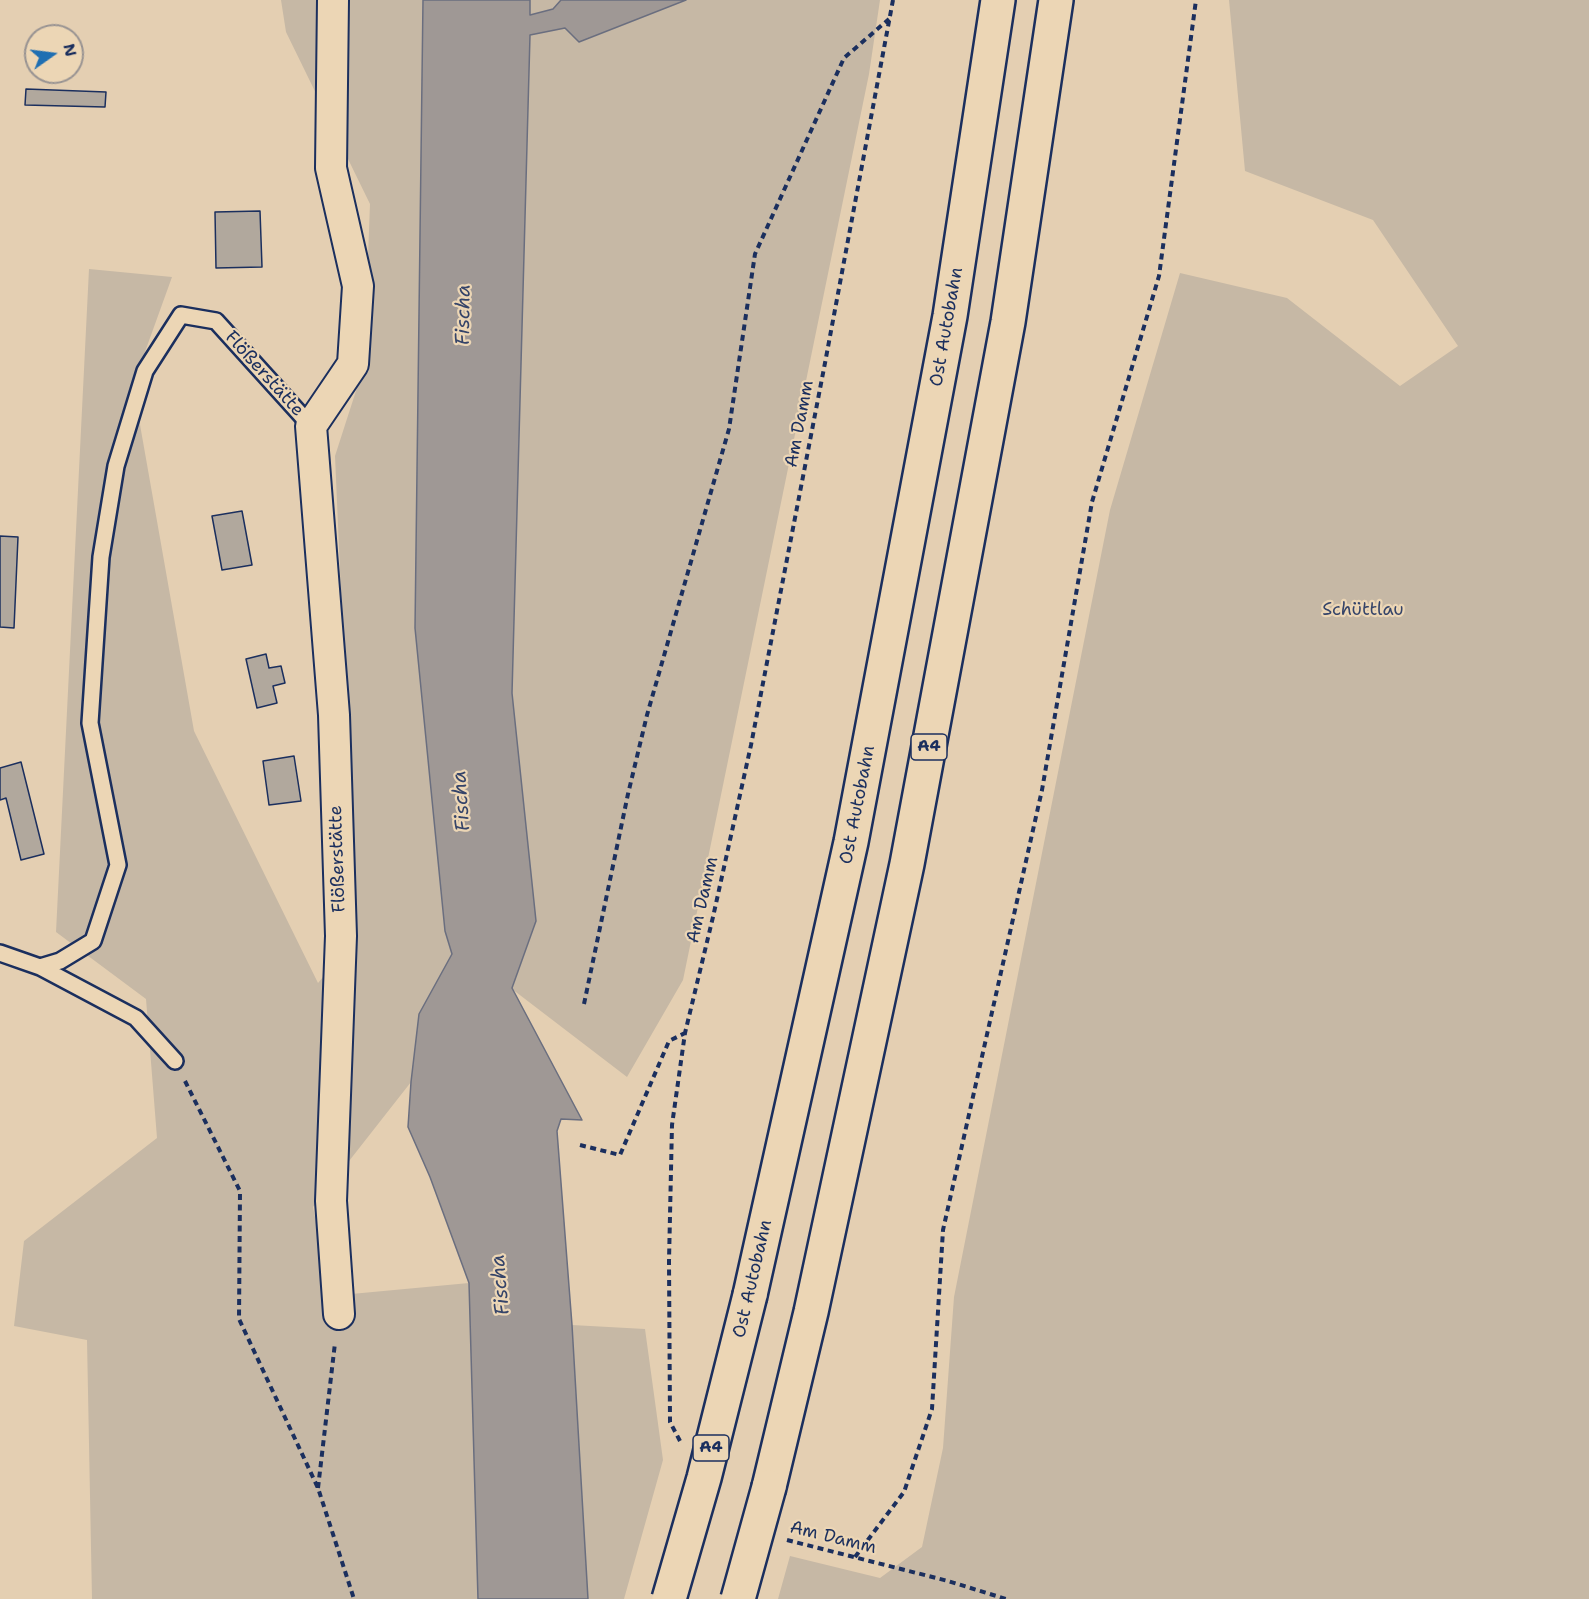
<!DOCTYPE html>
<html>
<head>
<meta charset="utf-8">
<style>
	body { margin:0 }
	#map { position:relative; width:1589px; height:1599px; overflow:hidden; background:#e4cfb2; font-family:"Shantell Sans",sans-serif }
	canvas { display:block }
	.north { position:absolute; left:24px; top:24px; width:60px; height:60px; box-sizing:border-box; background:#ecd6b5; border:2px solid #989392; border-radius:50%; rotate:76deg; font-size:16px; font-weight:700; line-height:24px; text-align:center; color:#1b2f5e }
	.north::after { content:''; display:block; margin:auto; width:21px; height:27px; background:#1f6fb2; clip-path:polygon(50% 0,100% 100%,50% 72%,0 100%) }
</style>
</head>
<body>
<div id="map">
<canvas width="1589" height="1599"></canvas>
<div class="north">N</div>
</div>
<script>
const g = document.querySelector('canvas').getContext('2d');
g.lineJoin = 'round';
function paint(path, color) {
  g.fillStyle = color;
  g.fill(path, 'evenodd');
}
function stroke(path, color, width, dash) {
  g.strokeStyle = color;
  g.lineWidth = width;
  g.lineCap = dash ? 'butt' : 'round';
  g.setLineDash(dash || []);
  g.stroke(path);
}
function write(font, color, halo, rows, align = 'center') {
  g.font = font + ' "Shantell Sans",sans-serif';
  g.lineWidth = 4.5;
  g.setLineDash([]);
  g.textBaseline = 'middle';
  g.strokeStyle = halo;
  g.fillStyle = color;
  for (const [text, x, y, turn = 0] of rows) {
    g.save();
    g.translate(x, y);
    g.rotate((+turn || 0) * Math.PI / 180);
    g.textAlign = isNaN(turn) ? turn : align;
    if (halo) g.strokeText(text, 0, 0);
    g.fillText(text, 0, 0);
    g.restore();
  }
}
const green = new Path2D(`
	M281 0H423L415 628 445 931 452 954 419 1014 411 1082 313 1207 330 1296 469 1283 478 1599H92L87 1340 14 1326 24 1241 157 1138 146 999 56 932 89 269 172 277 133 385 194 731 318 983 356 938 335 456 364 366 370 204 286 32Z
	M530 0H561L553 9 530 15Z
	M686 0H880L869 74 683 980 627 1077 512 989 536 921 512 693 530 35 565 28 580 42Z
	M1229 0H1589V1599H778L790 1556 880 1578 922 1547 943 1448 954 1297 1110 510 1180 273 1287 298 1400 386 1458 346 1373 220 1245 171Z
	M572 1325 645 1329 663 1460 624 1599H588Z`);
const water = new Path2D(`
	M423 0H530V15L553 9 561 0H686L579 42 565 28 530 35 512 693 536 921 512 988 582 1120 561 1119 557 1131 572 1325 588 1599H478L469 1283 430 1177 408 1127 411 1082 419 1014 452 954 445 931 415 628Z`);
const building = new Path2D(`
	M26 89 106 92 105 107 25 105Z
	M260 211 262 267 216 268 215 212Z
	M242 511 252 565 222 570 212 516Z
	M0 536 18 537 14 628 0 627Z
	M266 654 269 668 281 666 285 683 273 686 277 703 257 708 246 659Z
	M294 756 301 801 269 805 263 761Z
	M21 762 44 854 21 860 6 798 0 800V768Z`);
const path = new Path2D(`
	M584 1004 628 794 647 715 729 429 755 254 844 58 889 19
	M185 1081 240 1191 239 1319 318 1488 354 1599
	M580 1145 620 1155 669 1041 685 1033
	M680 1441 670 1422 669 1261 672 1125 685 1033 713 917 751 745 825 363 893 0
	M318 1488 335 1343
	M787 1540 948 1581 1006 1599
	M855 1557 904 1492 932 1409 943 1230 1042 790 1092 502 1159 276 1196 0`);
const lane = new Path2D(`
	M0 953 40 967 136 1018 175 1061
	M40 967 60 961 93 941 118 865 90 723 101 557 116 466 145 371 181 315 216 321 311 426`);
const street = new Path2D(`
	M333 0 331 168 358 286 353 364 311 426 334 715 341 936 331 1201 339 1314`);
const highway = new Path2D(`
	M750 1295 851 842 950 316 998 0
	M769 1487 811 1312 907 864 1008 322 1056 0`);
const highwayBridge = new Path2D(`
	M669 1599 704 1478 750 1295
	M738 1599 769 1487`);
const shields = [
	[929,747,36],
	[711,1448,36]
];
const shieldNames = [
	["A4",929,747],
	["A4",711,1448]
];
const streetNames = [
	["Ost Autobahn",947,327,-80],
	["Flößerstätte",264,374,48],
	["Am Damm",800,424,-79],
	["Ost Autobahn",858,805,-79],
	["Flößerstätte",338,859,-92],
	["Am Damm",703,900,-77],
	["Ost Autobahn",753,1279,-77],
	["Am Damm",833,1538,14]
];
const parkNames = [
	["Schüttlau",1363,610]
];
const waterNames = [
	["Fischa",464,315,-89],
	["Fischa",462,801,-94],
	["Fischa",501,1285,-95]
];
paint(green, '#c6b8a5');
paint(water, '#9f9895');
stroke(water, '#6a6e7f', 1.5);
paint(building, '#b1a89d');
stroke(building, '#1b2f5e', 1.5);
stroke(lane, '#1b2f5e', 20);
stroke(street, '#1b2f5e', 34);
stroke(highway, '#1b2f5e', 38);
stroke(path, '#1b2f5e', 4, [6, 4.5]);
stroke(lane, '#ecd6b5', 15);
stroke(street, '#ecd6b5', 30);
stroke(highway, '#ecd6b5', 33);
stroke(highwayBridge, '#1b2f5e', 38, []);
stroke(highwayBridge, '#ecd6b5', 33);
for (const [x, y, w] of shields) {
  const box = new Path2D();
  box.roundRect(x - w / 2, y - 13, w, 26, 4.5);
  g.fillStyle = '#ecd6b5';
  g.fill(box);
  stroke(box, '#1b2f5e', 1.5);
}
write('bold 16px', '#1b2f5e', null, shieldNames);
write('18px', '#1b2f5e', '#ecd6b5', streetNames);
write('18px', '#354469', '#ecd6b5', parkNames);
write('italic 20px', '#354469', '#ecd6b5', waterNames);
</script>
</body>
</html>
